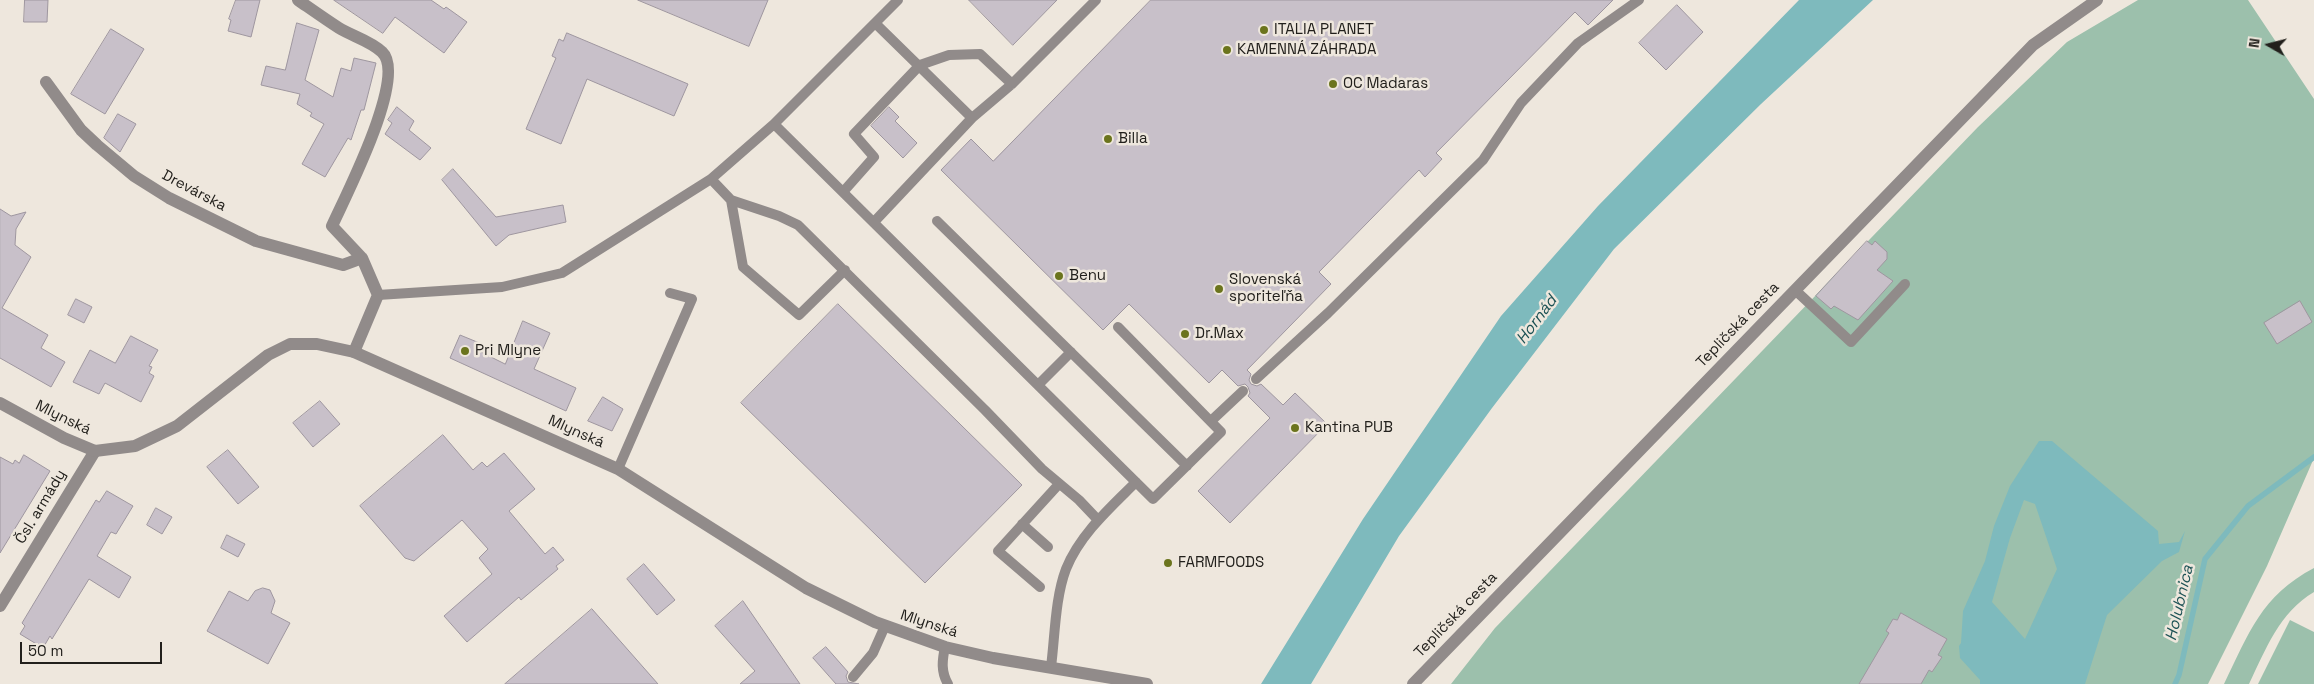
<!DOCTYPE html>
<html>
<head>
<meta charset="utf-8">
<style>
	body { margin:0 }
	#map { position:relative; width:2314px; height:684px; overflow:hidden; background:#eee7dd; font-family:"Space Grotesk",sans-serif }
	canvas { display:block }
	.north { position:absolute; left:2244px; top:20px; width:50px; height:50px; -webkit-text-stroke:4px #eee7dd; paint-order:stroke; rotate:278deg; font-size:14px; font-weight:700; line-height:20px; text-align:center; color:#22201c }
	.north::after { content:''; display:block; margin:auto; width:18px; height:22px; background:#22201c; clip-path:polygon(50% 0,100% 100%,50% 72%,0 100%) }
	.scale { position:absolute; left:20px; top:642px; width:142px; height:22px; box-sizing:border-box; border:2px solid #22201c; border-top:0; padding-left:6px; font-size:15px; line-height:18px; white-space:nowrap; color:#22201c; -webkit-text-stroke:4px #eee7dd; paint-order:stroke }
</style>
</head>
<body>
<div id="map">
<canvas width="2314" height="684"></canvas>
<div class="north">N</div>
<div class="scale">50 m</div>
</div>
<script>
const g = document.querySelector('canvas').getContext('2d');
g.lineJoin = 'round';
function paint(path, color) {
  g.fillStyle = color;
  g.fill(path, 'evenodd');
}
function stroke(path, color, width, dash) {
  g.strokeStyle = color;
  g.lineWidth = width;
  g.lineCap = dash ? 'butt' : 'round';
  g.setLineDash(dash || []);
  g.stroke(path);
}
function write(font, color, halo, rows, align = 'center') {
  g.font = font + ' "Space Grotesk",sans-serif';
  g.lineWidth = 5;
  g.setLineDash([]);
  g.textBaseline = 'middle';
  g.strokeStyle = halo;
  g.fillStyle = color;
  for (const [text, x, y, turn = 0] of rows) {
    g.save();
    g.translate(x, y);
    g.rotate((+turn || 0) * Math.PI / 180);
    g.textAlign = isNaN(turn) ? turn : align;
    if (halo) g.strokeText(text, 0, 0);
    g.fillText(text, 0, 0);
    g.restore();
  }
}
const green = new Path2D(`
	M2138 0H2248L2314 99V458L2267 566 2208 684H1451L1495 628 1978 127 2067 42Z
	M2314 568V592C2279 613 2266 649 2249 684H2224C2249 633 2261 596 2314 568Z
	M2290 620 2314 632V684H2258Z`);
const water = new Path2D(`
	M1799 0H1873L1761 104 1614 249 1492 408 1399 536 1311 684H1261L1363 519 1501 316 1598 206Z
	M2039 441H2052L2158 531 2159 544 2179 542 2185 531 2179 552 2162 561 2107 615 2085 684H1980V680L1960 658 1959 646 1961 643 1963 611 1985 561 1994 526 2010 486ZM2024 500 2035 504 2057 569 2025 639 1992 602 2010 538Z`);
const stream = new Path2D(`
	M2175 684 2179 675 2205 559 2248 506 2314 457`);
const building = new Path2D(`
	M25 0H48L47 22H24Z
	M236 0H260L251 37 228 31 231 20 229 19Z
	M334 0H431L444 9 446 7 467 22 444 53 395 17 383 33Z
	M638 0H768L749 46Z
	M969 0H1057L1013 45Z
	M1151 0H1613L1588 25 1575 12 1436 153 1442 159 1425 177 1419 170 1319 272 1331 284 1247 370 1251 374 1249 380 1251 384 1257 386 1261 384 1283 405 1295 393 1327 424 1230 523 1198 491 1270 418 1248 396 1250 393 1248 387 1245 384 1238 386 1222 370 1209 383 1129 304 1103 330 941 170 971 139 993 161Z
	M1677 5 1703 32 1666 70 1639 43Z
	M297 23 319 30 305 80 333 97 341 68 351 71 354 58 376 63 364 110H361L351 140 348 138 325 177 302 164 324 124 310 116 312 113 297 104 300 94 261 85 266 66 285 70Z
	M111 29 144 49 105 114 71 94Z
	M567 33 688 84 674 116 587 79 561 144 526 129 556 58 552 56 559 39 563 41Z
	M397 107 414 121 409 130 431 148 420 160 385 134 392 123 388 120Z
	M889 107 899 117 895 121 917 143 903 158 871 126Z
	M118 114 136 124 120 152 104 138Z
	M453 169 496 217 563 205 566 222 509 235 496 246 442 180Z
	M0 209 11 216 26 212 16 229 15 245 31 257 2 308 48 335 41 348 65 362 51 387 0 358Z
	M1867 241 1872 245 1875 241 1887 252V259L1877 270 1893 281 1858 320 1834 306 1831 309 1816 296Z
	M76 299 92 307 84 323 68 315Z
	M2300 301 2312 322 2277 344 2264 323Z
	M838 304 1022 485 925 583 741 403Z
	M523 321 550 333 534 369 576 388 566 411 450 358 460 335 482 344 479 351 505 364Z
	M131 336 158 350 149 366 152 367 149 373 154 376 141 402 105 383 99 394 73 382 90 350 115 363Z
	M603 397 623 409 612 431 588 421Z
	M320 401 340 424 313 447 293 423Z
	M443 435 473 470 482 462 487 467 504 453 535 489 509 511 545 554 553 547 564 560 556 566 558 569 521 600 519 597 467 642 444 616 492 574 479 558 488 549 462 520 414 561 405 558 360 506Z
	M228 450 259 487 238 504 207 467Z
	M24 455 50 471 0 553V457L13 464 15 460 19 463Z
	M107 491 133 506 116 534 111 532 97 556 131 577 119 598 89 579 52 639 50 636 43 648 20 634 25 626 22 623 96 500 99 502Z
	M156 508 172 517 162 534 147 525Z
	M227 535 245 544 238 557 221 548Z
	M644 564 675 600 657 615 627 579Z
	M263 588 270 590 275 601 271 613 290 623 268 664 207 631 229 591 248 601 255 591Z
	M743 601 800 684H740L755 671 715 626Z
	M592 609 658 684H505Z
	M1901 613 1947 639 1938 655 1942 657 1932 672 1929 670 1921 684H1859L1889 633 1886 631 1893 619 1897 620Z
	M826 647 848 672 846 676 848 682 859 684H836L813 658Z`);
const service = new Path2D(`
	M875 23 898 0
	M774 124 1153 499 1221 432 1118 327
	M711 179 731 200 779 216 798 225 985 410 1042 469 1079 500 1098 520
	M843 192 874 157 854 134 920 65 949 55 980 54 1012 84
	M731 200 743 267 799 315 845 270
	M937 221 1187 466
	M874 222 972 118 1012 84 1096 0
	M1795 290 1851 342 1905 284
	M378 295 502 287 562 273 711 179 774 124 875 23 972 118
	M1256 379 1328 313 1483 160 1521 103 1578 43 1639 0
	M1039 384 1071 352
	M1211 421 1243 391
	M618 469 692 299 670 293
	M1022 524 1048 547
	M1040 587 998 551 1059 484
	M945 647C942 661 941 672 948 684
	M1051 667C1055 636 1055 598 1066 569 1080 534 1111 507 1136 482
	M853 677 873 653 885 626`);
const minor = new Path2D(`
	M298 0C311 9 325 19 339 28 352 36 371 41 382 52 408 76 345 197 332 226L362 258 378 295 354 352
	M46 82 81 130 97 145 134 176 169 198 256 241 343 265 362 258
	M0 606 95 451`);
const tertiary = new Path2D(`
	M0 403 64 438 95 451 135 446 177 426 268 355 290 344H317L354 352 618 469 806 588 875 622 945 647 993 658 1147 684
	M1413 684 2033 45 2097 0`);
const markers = [
	[1264,30,5,"#6b741d"],
	[1227,50,5,"#6b741d"],
	[1333,84,5,"#6b741d"],
	[1108,139,5,"#6b741d"],
	[1059,276,5,"#6b741d"],
	[1219,289,5,"#6b741d"],
	[1185,334,5,"#6b741d"],
	[465,351,5,"#6b741d"],
	[1295,428,5,"#6b741d"],
	[1168,563,5,"#6b741d"]
];
const poiNames = [
	["ITALIA PLANET",1274,30],
	["KAMENNÁ ZÁHRADA",1237,50],
	["OC Madaras",1343,84],
	["Billa",1118,139],
	["Benu",1069,276],
	["Slovenská",1229,280],
	["sporiteľňa",1229,297],
	["Dr.Max",1195,334],
	["Pri Mlyne",475,351],
	["Kantina PUB",1305,428],
	["FARMFOODS",1178,563]
];
const streetNames = [
	["Drevárska",194,191,28],
	["Tepličská cesta",1738,325,-46],
	["Mlynská",63,418,26],
	["Mlynská",576,432,24],
	["Čsl. armády",41,507,-59],
	["Tepličská cesta",1456,615,-46],
	["Mlynská",929,624,18]
];
const waterNames = [
	["Hornád",1537,320,-53],
	["Holubnica",2180,603,-77]
];
paint(green, '#9cc0ac');
paint(water, '#7ebabd');
stroke(stream, '#7ebabd', 5.5);
paint(building, '#c8c0c9');
stroke(building, '#9e969f', 1);
stroke(service, '#918b8a', 10);
stroke(minor, '#918b8a', 12);
stroke(tertiary, '#918b8a', 12);
for (const [x, y, r, color] of markers) {
  const dot = new Path2D();
  dot.arc(x, y, r, 0, 2 * Math.PI);
  g.fillStyle = color;
  g.fill(dot);
  stroke(dot, '#eee7dd', 2);
}
write('15px', '#22201c', '#eee7dd', poiNames, 'left');
write('15px', '#22201c', '#eee7dd', streetNames);
write('italic 16px', '#1d5255', '#eee7dd', waterNames);
</script>
</body>
</html>
